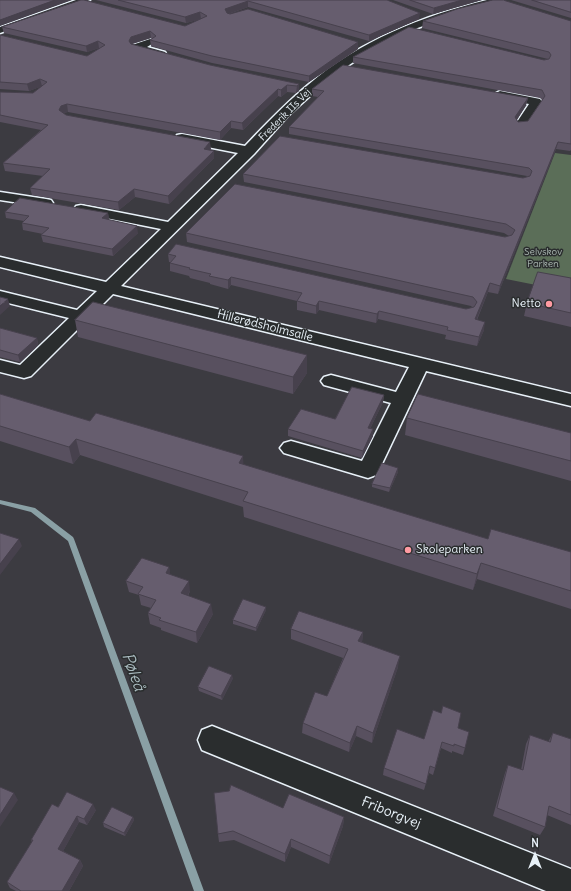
<!DOCTYPE html>
<html>
<head>
<meta charset="utf-8">
<style>
	body { margin:0 }
	#map { position:relative; width:571px; height:891px; overflow:hidden; background:#3c3b41; font-family:Delius,sans-serif }
	canvas { display:block }
	.north { position:absolute; left:515px; top:835px; width:40px; height:40px; -webkit-text-stroke:3px #2a2d2e; paint-order:stroke; rotate:0deg; font-size:11px; font-weight:700; line-height:16px; text-align:center; color:#e8f1f8 }
	.north::after { content:''; display:block; margin:auto; width:14px; height:18px; background:#e8f1f8; clip-path:polygon(50% 0,100% 100%,50% 72%,0 100%) }
</style>
</head>
<body>
<div id="map">
<canvas width="571" height="891"></canvas>
<div class="north">N</div>
</div>
<script>
const g = document.querySelector('canvas').getContext('2d');
g.lineJoin = 'round';
function paint(path, color) {
  g.fillStyle = color;
  g.fill(path, 'evenodd');
}
function stroke(path, color, width, dash) {
  g.strokeStyle = color;
  g.lineWidth = width;
  g.lineCap = dash ? 'butt' : 'round';
  g.setLineDash(dash || []);
  g.stroke(path);
}
function write(font, color, halo, rows, align = 'center') {
  g.font = font + ' Delius,sans-serif';
  g.lineWidth = 3;
  g.setLineDash([]);
  g.textBaseline = 'middle';
  g.strokeStyle = halo;
  g.fillStyle = color;
  for (const [text, x, y, turn = 0] of rows) {
    g.save();
    g.translate(x, y);
    g.rotate((+turn || 0) * Math.PI / 180);
    g.textAlign = isNaN(turn) ? turn : align;
    if (halo) g.strokeText(text, 0, 0);
    g.fillText(text, 0, 0);
    g.restore();
  }
}
const green = new Path2D(`
	M555 153 571 155V292L506 279Z`);
const stream = new Path2D(`
	M0 500 35 508 73 537 74 539 204 891H194L68 541 31 512 0 504Z`);
const minor = new Path2D(`
	M76 0H90L0 33V27Z
	M487 0H503L501 2 456 14 412 30 370 51 331 77 288 116 254 154 121 286 571 394V406L426 371 379 470 376 475 368 478 284 453 280 448 284 443 291 441 362 461 391 403 324 385 321 381 324 377 331 375 396 392 409 367 113 294 31 376 24 378 0 372V360L20 365 69 318 0 301V291L77 310 97 291 0 267V257L106 282 161 229 76 212 74 209 76 206 81 205 168 222 238 153 177 141 176 138 177 135 182 134 245 146C265 125 285 104 308 85 359 41 422 16 487 0Z
	M150 39 155 42 147 47 165 52 166 54 165 56 161 57 132 49 131 47 132 45Z
	M500 91 540 99 542 102 525 128H517L515 125 529 104 496 97 494 95 496 93Z
	M0 192 46 199 51 200 53 203 51 206 46 207 0 200Z
	M212 726 571 869V891H546L202 750 198 740 202 730Z`);
const wall = new Path2D(`
	M96 0H387L419 19 369 41 248 7 229 14 358 49 309 82 212 63 151 46 150 40 152 39 151 38 132 44H131L210 65 299 84V91L296 93 287 92 281 97 278 96 243 130 231 128 220 140 68 112 63 113 66 115 211 149 210 150 214 158 169 204 135 197 119 210 32 195 30 188 43 176 5 171 3 163 41 130 0 122V92L33 93 42 86 29 91 0 89V35L87 56 100 48H99L87 52 4 33 2 27 185 26 201 19 186 23Z
	M393 0H482L433 14Z
	M511 0H571V18Z
	M423 21H571V150L570 151 556 149 498 294 488 292 477 320 484 330 477 346 445 339 446 335 378 319 376 323 319 310 316 314 297 310V301L231 285 228 289 210 284V283L190 278 189 276 170 271V262H169L168 254 466 309 473 308 471 306 187 242 186 233 505 237 509 236 504 233 244 182 243 174 523 178 528 176H527L289 134V127L318 97 312 96V89L528 98 526 105 517 120 518 122 528 121 542 100 540 98 353 63V57L544 60 548 59 422 28Z
	M5 212 108 213 109 220 138 233 113 256 43 242 41 235 43 234 23 230 22 223 24 221 6 218Z
	M571 278V327L524 316 527 303Z
	M75 320 307 355V373L293 394 78 337Z
	M0 328 37 338 38 345 20 362 0 357Z
	M0 394 90 421 243 456V465L488 539 571 552V609L477 579 473 590 244 517 243 507 80 455 73 464 0 441Z
	M384 395 383 402 370 429H373V436L362 458 288 436V429L335 419Z
	M407 418 571 433V481L405 435Z
	M398 468V472L389 492 372 487V484Z
	M169 567 170 575 190 591 188 596 213 614 197 643 161 630V628L150 624 148 613 151 608 141 605 139 595 129 592 126 581Z
	M266 607V610L256 631 233 624V620Z
	M291 629 363 632 362 642 398 667 372 743 356 736 349 752 302 733 303 723 327 696 343 658 291 639Z
	M233 678 222 700 199 691 198 687Z
	M458 728 465 748 463 755 452 751V753L441 748 433 775 429 773 424 790 383 775 384 768 424 739Z
	M553 733 571 739V825L547 815 545 827 540 835 493 816 505 773 508 765 521 770 526 744 530 735 548 742Z
	M58 807 96 810 87 825 79 822 63 851 80 860 83 866 69 891H16L10 888 7 882 32 842 31 840Z
	M283 808 344 817 343 826 329 864 291 847 285 862 234 840 219 842 218 834Z
	M133 817 134 820 125 836 104 827 103 823Z`);
const shadedWall = new Path2D(`
	M55 0H72L0 26V20Z
	M462 0H482L433 14 434 8Z
	M248 1V7L225 15V9Z
	M200 12 201 19 186 23 185 17Z
	M420 13 419 19 369 41V35Z
	M150 31 151 38 132 44 130 48 129 41 131 37Z
	M98 41 99 48 87 52 86 46Z
	M358 42V49L309 82V76Z
	M40 79 42 86 29 91 27 84Z
	M299 84V91L296 93 297 86Z
	M287 85V92L281 97V90Z
	M278 89V96L243 130 242 123Z
	M528 98 526 105 514 124 515 117Z
	M67 104 68 112 63 113 59 110 61 106Z
	M231 121V128L220 140V132Z
	M210 142 211 149 204 157V149Z
	M558 142 556 149 498 294 500 286Z
	M214 151V158L169 204 168 196Z
	M134 189 135 197 119 210 118 202Z
	M108 213 109 220 102 218Z
	M137 226 138 233 113 256 112 249Z
	M231 277V285L228 289V280Z
	M490 283 488 292 473 328 475 319Z
	M8 299 10 306 0 315V306Z
	M319 301V310L316 314V306Z
	M379 311 378 319 376 323 377 314Z
	M485 322 484 330 477 346 479 337Z
	M37 338 38 345 20 362 18 355Z
	M307 355V373L293 394V377Z
	M384 395 383 402 367 435 368 428Z
	M373 429V436L362 458 363 451Z
	M76 439 80 455 73 464 69 447Z
	M243 456 244 473 239 463Z
	M398 468V472L389 492 390 488Z
	M19 539 22 546 0 575V564Z
	M481 563 477 579 473 590 477 574Z
	M169 567 171 578 166 573Z
	M189 581 190 591 183 604 181 593Z
	M211 604 213 614 197 643 196 632Z
	M266 607V610L256 631V628Z
	M363 632 362 642 358 641Z
	M400 656 398 667 372 743 373 733Z
	M232 675 233 678 222 700 221 696Z
	M357 726 356 736 349 752 350 743Z
	M14 793 18 800 0 827V815Z
	M93 804 96 810 87 825 84 819Z
	M77 816 79 822 61 855 58 849Z
	M133 817 134 820 125 836 124 833Z
	M344 817 343 826 329 864 330 856Z
	M291 839V847L285 862V854Z
	M80 860 83 866 69 891H62Z`);
const building = new Path2D(`
	M0 0H55L0 20Z
	M81 0H84L185 26 207 16 200 12 185 17 118 0H387L420 13 369 35 248 1 225 9 227 13 230 14 248 9 358 42 309 76 212 56 150 40 156 36 150 31 131 37 129 41 131 44 210 65 299 84 297 86 287 85 281 90 278 89 242 123 231 121 220 132 67 104 61 106 59 110 66 115 210 142 204 149 214 151 168 196 134 189 118 202 30 188 50 169 3 163 48 125 0 115V92L33 93 47 82 40 79 27 84 0 82V35L87 56 105 45 98 41 86 46 2 27Z
	M410 0H462L434 8Z
	M493 0H503L571 21V144L558 142 500 286 490 283 475 319 485 322 479 337 447 330 448 327 379 311 377 314 319 301 316 306 297 301 302 293 231 277 228 280 209 276 211 274 189 269 190 268 170 263 176 256 168 254 176 244 466 309 474 307 477 302 473 297 186 233 235 184 505 237 512 235 515 230 506 224 243 174 280 136 523 178 530 176 532 171 529 168 289 127 324 91 312 89 343 65 528 98 515 117 518 122 528 121 545 96 542 90 353 57 409 27 544 60 549 59 551 55 549 52 423 21 457 9Z
	M532 0H571V12Z
	M20 198 108 213 102 218 137 226 112 249 41 235 49 228 22 223 29 216 5 212Z
	M538 272 571 278V313L527 303Z
	M0 297 8 299 0 306Z
	M93 302 307 355 293 377 75 320Z
	M0 328 37 338 18 355 0 350Z
	M352 387 384 395 368 428 373 429 363 451 288 429 301 409 335 419Z
	M0 394 90 421 96 413 243 456 239 463 488 539 491 529 571 552V591L481 563 477 574 243 501 248 492 76 439 69 447 0 426Z
	M418 394 571 433V461L407 418Z
	M382 463 398 468 390 488 372 484Z
	M0 533 19 539 0 564Z
	M142 558 169 567 166 573 189 581 181 593 211 604 196 632 159 620 161 618 148 613 156 600 138 594 143 587 126 581Z
	M243 599 266 607 256 628 233 620Z
	M299 611 363 632 358 641 400 656 373 733 357 726 350 743 303 723 315 692 327 696 348 649 291 629Z
	M209 666 232 675 221 696 198 687Z
	M443 706 461 713 458 728 469 732 465 748 454 744V746L442 742 435 768 430 766 426 784 384 768 397 729 424 739 433 710 441 713Z
	M553 733 571 739V815L549 806 545 827 497 808 508 765 523 770 530 735 550 742Z
	M231 785 283 808 289 794 344 817 330 856 291 839 285 854 233 831 218 834 214 793 229 791Z
	M0 787 14 793 0 815Z
	M67 792 93 804 84 819 77 816 58 849 80 860 62 891H21L7 882 33 840H31L52 804 58 807Z
	M112 807 133 817 124 833 103 823Z`);
const markers = [
	[549,304,4,"#ff9aa2"],
	[408,550,4,"#ff9aa2"]
];
const farStreetnames = [
	["Frederik IIs Vej",285,115,-45]
];
const farParknames = [
	["Selvskov",543,252],
	["Parken",543,264]
];
const poiNames = [
	["Netto",541,304],
	["Skoleparken",416,550,"left"]
];
const streetNames = [
	["Hillerødsholmsalle",265,326,14]
];
const nearStreetnames = [
	["Friborgvej",391,813,22]
];
const nearWaternames = [
	["Pøleå",133,672,70]
];
paint(green, '#5b6e58');
paint(stream, '#8aa0a5');
stroke(minor, '#e8f1f8', 3);
paint(minor, '#2a2d2e');
paint(wall, '#58505f');
paint(shadedWall, '#47414d');
paint(building, '#665d6e');
stroke(building, '#47414d', 1);
for (const [x, y, r, color] of markers) {
  const dot = new Path2D();
  dot.arc(x, y, r, 0, 2 * Math.PI);
  g.fillStyle = color;
  g.fill(dot);
  stroke(dot, '#2a2d2e', 1.5);
}
write('10px', '#e8f1f8', '#2a2d2e', farStreetnames);
write('10px', '#a9b6b0', '#2a2d2e', farParknames);
write('12px', '#e8f1f8', '#2a2d2e', poiNames, 'right');
write('12px', '#e8f1f8', '#2a2d2e', streetNames);
write('14px', '#e8f1f8', '#2a2d2e', nearStreetnames);
write('italic 16px', '#aabbc0', '#2a2d2e', nearWaternames);
</script>
</body>
</html>
